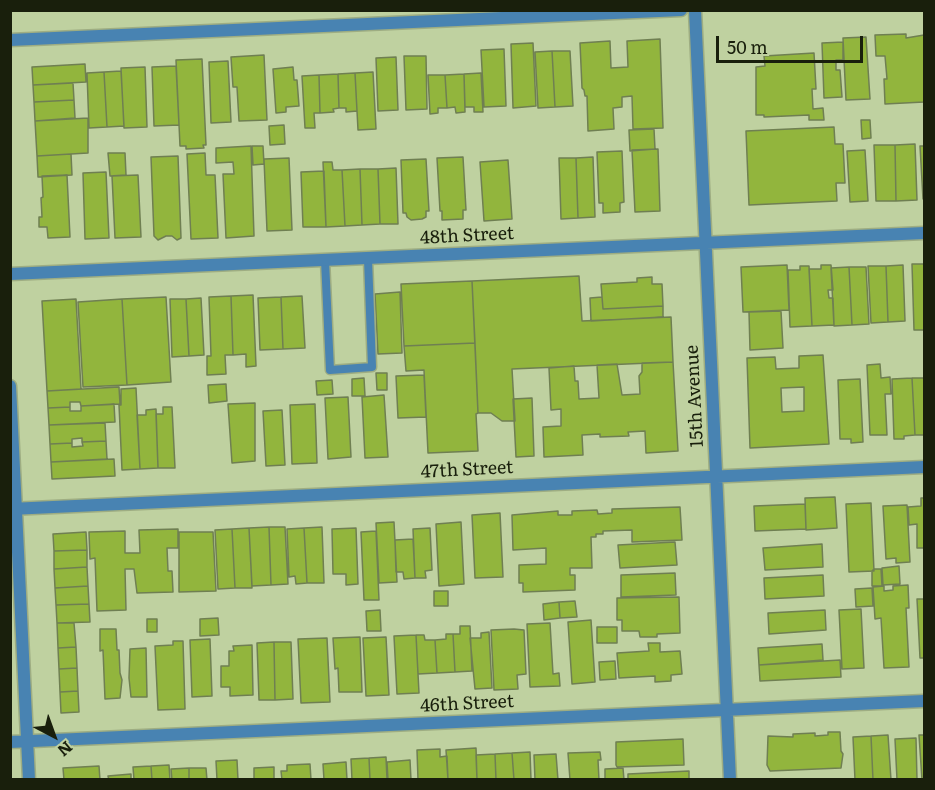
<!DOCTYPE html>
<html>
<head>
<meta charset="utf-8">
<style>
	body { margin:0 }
	#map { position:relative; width:935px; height:790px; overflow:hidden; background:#bfd1a0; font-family:Literata,serif }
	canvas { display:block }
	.frame { position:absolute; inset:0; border:12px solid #191f0c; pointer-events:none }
	.north { position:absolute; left:24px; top:706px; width:60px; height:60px; -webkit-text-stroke:4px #bfd1a0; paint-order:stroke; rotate:139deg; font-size:16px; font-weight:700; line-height:24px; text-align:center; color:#191f0c }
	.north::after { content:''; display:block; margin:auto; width:21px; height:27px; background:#191f0c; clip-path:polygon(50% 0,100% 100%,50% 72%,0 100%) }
	.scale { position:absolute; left:716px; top:36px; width:147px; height:27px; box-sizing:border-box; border:3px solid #191f0c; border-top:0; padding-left:8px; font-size:18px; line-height:21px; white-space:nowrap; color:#191f0c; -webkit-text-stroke:4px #bfd1a0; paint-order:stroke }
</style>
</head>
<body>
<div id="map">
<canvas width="935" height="790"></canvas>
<div class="frame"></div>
<div class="north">N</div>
<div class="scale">50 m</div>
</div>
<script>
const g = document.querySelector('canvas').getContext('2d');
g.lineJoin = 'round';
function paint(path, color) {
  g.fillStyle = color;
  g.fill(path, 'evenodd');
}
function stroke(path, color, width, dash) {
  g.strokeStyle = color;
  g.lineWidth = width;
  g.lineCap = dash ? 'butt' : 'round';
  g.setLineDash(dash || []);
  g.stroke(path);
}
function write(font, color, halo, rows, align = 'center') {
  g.font = font + ' Literata,serif';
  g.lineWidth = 5;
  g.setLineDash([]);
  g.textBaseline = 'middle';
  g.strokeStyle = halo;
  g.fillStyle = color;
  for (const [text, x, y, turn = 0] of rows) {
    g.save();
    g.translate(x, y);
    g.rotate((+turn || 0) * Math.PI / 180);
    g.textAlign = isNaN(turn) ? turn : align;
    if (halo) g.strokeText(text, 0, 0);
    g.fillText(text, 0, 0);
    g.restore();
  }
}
const building = new Path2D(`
	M906 34V38L924 35V102L885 104 884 79H887L885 56H876L875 35Z
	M866 37 870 99 846 100 843 38Z
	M660 39 663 128 633 129 632 96 622 97V107L613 108 614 129 588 131 587 96H585L584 90 582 88 580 43 610 41 611 68 628 67 627 41Z
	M843 42V60H836V70H840L842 97 824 98 822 43Z
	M533 43 536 106 513 108 511 44Z
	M504 49 506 106 484 107 481 50Z
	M552 51H570L573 106 555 107Z
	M552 51 555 107 538 108 535 52Z
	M814 53 816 89H812L813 109 823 108 824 120H809V115L764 117V115H756V67L765 66 764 56Z
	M264 55 267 120 239 121 237 87H233L231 57Z
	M404 56H426L427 109 406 110Z
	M396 57 398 110 378 111 376 58Z
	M202 59 206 145H203L204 148 186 149V146H180L176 60Z
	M228 61 231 122 211 123 209 62Z
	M85 64 86 82 33 85 32 67Z
	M176 66 179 125 154 126 152 67Z
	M145 67 147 127 124 128 121 68Z
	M293 67 294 80H297L299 106 286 107V112L276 113 273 69Z
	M121 71 124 126 107 127 104 72Z
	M104 72 107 127 89 128 87 73Z
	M373 72 376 129 358 130 355 73Z
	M355 73 357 111 346 112V108H339L338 74Z
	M481 73 483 112H474V107H465L464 74Z
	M338 74 339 108 333 109 334 112 320 113 319 75Z
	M464 74 465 112 456 113 455 107 447 108 445 75Z
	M319 75 320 113H314L315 128H305L302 76Z
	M428 75H445L447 108H438V113L430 114Z
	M73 83 74 100 34 102 33 85Z
	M74 100 75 118 35 121 34 102Z
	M88 118V153L37 156 35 121Z
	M861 120H870L871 138 862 139Z
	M284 125 285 144 270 145 269 126Z
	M834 127 835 144H843L845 183H836L837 201 749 205 746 131Z
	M654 129 655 149 630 151 629 130Z
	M915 144 917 200 896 201 895 145Z
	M874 145H895L896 201H876Z
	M251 146 254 236 226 238 223 174H234L233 162 216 163V148Z
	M252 146H263L264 164 253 165Z
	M920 146H924V199H923Z
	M658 149 660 211 635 212 632 150Z
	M865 150 868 201 850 202 847 151Z
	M622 151 624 202 620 203V212L603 213V203H599L597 152Z
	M108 153H125L126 175 110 176Z
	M205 153 206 175H215L218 238 191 239 187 154Z
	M71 154 72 175 38 177 37 156Z
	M178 156 181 238 177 240 172 236H166L158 240 154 236 151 157Z
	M463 157 466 210H463V219L442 220V211H440L437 158Z
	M593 157 595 217 578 218 576 158Z
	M289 158 292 230 267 231 264 159Z
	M559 158H576L578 218 561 219Z
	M426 159 429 211H426V217L422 219 411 220 407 217 406 213H403L401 160Z
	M508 160 512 219 484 221 480 162Z
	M323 162H332L333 170H342L345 226 326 227Z
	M396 168 398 224H380L378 169Z
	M360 169H378L380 224 362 225Z
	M360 169 362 225 345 226 342 170Z
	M324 171 326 227H303L301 172Z
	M106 172 109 238 85 239 83 173Z
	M67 175 70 237 48 238 47 227H39V217H42L41 198 43 197 42 176Z
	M138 175 141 237 115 238 112 176Z
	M912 264H924V330H914Z
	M787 265 789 310 743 312 741 267Z
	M821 265H831L833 290H828L829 298H833L834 325 812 326 809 269H821Z
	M903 265 905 321 888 322 886 266Z
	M800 266H809L812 326 790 327 788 270H800Z
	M868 266H886L888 322 871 323Z
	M849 267H866L869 324 852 325Z
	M849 267 852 325 834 326 831 268Z
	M579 276 582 321 671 317 673 362 512 369 515 421H502L491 413H478L472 281Z
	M652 277V284H662L663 306 603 309 601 284 637 282V278Z
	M472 281 475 343 404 346 401 284Z
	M400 292 402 353 378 354 375 294Z
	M253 295 256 366 246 367V354L233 355 231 296Z
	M231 296 233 355H225L226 374 207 375V356H211L209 297Z
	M302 296 305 348 283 349 281 297Z
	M166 297 171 382 127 385 122 299Z
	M281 297 283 349 260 350 258 298Z
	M602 297 603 309 663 306V317L591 321 590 298Z
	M201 298 204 355 189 356 186 299Z
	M76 299 81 389 47 391 42 301Z
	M122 299 127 385 83 387 78 302Z
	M170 299H186L189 356 172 357Z
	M781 311 783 348 750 350 749 312Z
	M475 343 478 413 476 414 478 451 428 453 424 370 406 371 404 346Z
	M823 355 829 444 750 448 747 358 775 357 776 369 799 368V356ZM804 387V411L782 412 781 388Z
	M673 362 678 451 646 453 645 431 628 432 629 436 600 437V434L582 435 583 455 544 457 543 427 561 426V409L551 410 549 368 574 366 575 381H578L579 399 599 398 597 365 617 364 622 395 640 394 639 376 642 372V363Z
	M880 364 881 378 890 377 891 394H885L887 435H870L867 365Z
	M376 373H387V390H377Z
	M424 375 426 417 398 418 396 376Z
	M364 378 365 396H352V379Z
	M912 378H924V435H915Z
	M912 378 915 435 904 436V439H894L892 379Z
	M860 379 863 442 851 443V439H840L838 380Z
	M332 380 333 394 317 395 316 381Z
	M226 384 227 401 209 403 208 385Z
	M119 387 120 404 81 406 80 402H70V407L48 408 47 391Z
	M136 388 140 469 122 470 119 405H121V389Z
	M384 395 388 457 365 458 362 397Z
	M348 397 351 457 328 459 325 398Z
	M532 398 534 456 516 457 513 399Z
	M255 403V461L232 463 228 404Z
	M114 404 115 422 49 425 48 408 70 407V411H81V406Z
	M315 404 317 463 292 464 290 405Z
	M163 407H172L175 468H158L156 414H163Z
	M156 409 158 468 140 469 137 415H146V410Z
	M282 410 285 465 266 466 263 411Z
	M105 423 106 441 82 442V438L72 439V443L50 444 49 425Z
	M106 441 107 459 51 462 50 444 72 443V447L83 446 82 442Z
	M114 459 115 476 52 479 51 462Z
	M835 497 837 528 806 530 805 498Z
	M921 498H924V548H917V524L909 525 908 507 921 506Z
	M871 503 874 571 849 572 846 504Z
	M805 504 806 529 755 531 754 506Z
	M907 505 910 562 896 563V558L886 559 883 506Z
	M680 507 682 540 632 542V530L603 531V534H596V537H591L592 568H570V575H575V590L523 592V583H519V565L546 564V548L513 550 512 515 558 511V515H572V511L597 510 598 514 612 513V509Z
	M500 513 503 577 475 578 472 515Z
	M394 522 397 582 379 583 376 523Z
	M461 522 464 584 439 586 436 524Z
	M269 527H285L288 584 271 585Z
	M269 527 271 585 252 586 249 528Z
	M322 527 324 583H307L304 528Z
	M249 528 252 588H235L232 529Z
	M304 528 307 583 296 584 295 576 289 577 287 529Z
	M356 528 358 584 346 585V574H333L332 529Z
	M430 528 432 570 425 571 426 578H415L413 529Z
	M178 529V548H167L168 571H172L173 592 137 593 134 569H125L126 610 97 611 95 558 90 559 89 532 125 531V553H140L139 530Z
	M232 529 235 588 218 589 215 530Z
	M376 531 379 600H364L361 532Z
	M86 532 87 550 54 551 53 534Z
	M179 532H213L216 591 179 592Z
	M413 539 415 578 404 579 403 572H396L395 540Z
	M675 542 677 565 620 568 618 545Z
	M822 544 823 567 765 570 763 548Z
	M87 550V567L54 569V551Z
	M899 566 900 584 883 585 882 568Z
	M87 567 88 586 55 588 54 569Z
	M874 569H881L882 586H872V571Z
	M675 573 676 595 621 597V575Z
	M823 575 824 596 765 599 764 578Z
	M908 585 909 608H906L909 667 884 668 881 618 875 619 873 587 884 586V591L893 590V586Z
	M88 586 89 604 56 605 55 588Z
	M872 588 873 606 856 607 855 589Z
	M434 591H448V606H434Z
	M679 597 680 633 657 634V637H640L639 631H622V620H617V598Z
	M917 599H924V658H920Z
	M575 601 577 617 560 618 559 602Z
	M559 602 560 618 544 620 543 604Z
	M89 604 90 622 57 623 56 605Z
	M861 609 864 668 842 669 839 610Z
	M380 610 381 631H367L366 611Z
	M825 610 826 630 769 634 768 613Z
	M218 618 219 635 200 636V619Z
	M147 619H157V632H147Z
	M591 620 595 682 572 684 568 622Z
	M57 623H74L76 647 58 648Z
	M550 623 553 674 559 673 560 686 530 687 527 624Z
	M460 626H470L472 671 455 672 453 634H460Z
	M597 627H617V643H597Z
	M100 629H116L117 650H119L120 673 122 680 120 698 105 699 103 650 100 651Z
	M514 629 524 630 526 674 517 675 518 689 494 690 491 630Z
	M489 632 492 688 475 689 470 638H481V633Z
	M446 634H453L455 672 437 673 435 640 446 639Z
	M416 635H424L425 640H435L437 673 418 674Z
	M416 635 419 693 397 694 394 636Z
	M360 637 362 692H339L338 668 335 669 333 638Z
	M386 637 389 695 366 696 363 638Z
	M327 638 330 702 301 703 298 639Z
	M210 639 212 696 192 697 190 640Z
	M173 641H183L185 709 158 710 155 646 173 645Z
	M274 642H291L293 699 275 700Z
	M274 642 275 700H259L257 643Z
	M648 643H660V652L680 651 682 674 671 675V681L655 682V676L619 678 617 653 649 651Z
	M822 644 823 660 759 665 758 648Z
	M252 645 253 695 230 696V687H221V666H229V651H234L233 646Z
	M76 647 77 668 59 669 58 648Z
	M146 648 147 697H131L129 678 130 649Z
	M840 660 841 677 760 681 759 665Z
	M615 661 616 679 600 680 599 662Z
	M77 668 78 691 60 692 59 669Z
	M78 691 79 712 61 713 60 692Z
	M828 732H840L841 751 843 754 841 768 770 771 767 765 768 736 793 737V734L815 733V736L828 735Z
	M888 735 891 780H873L871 736Z
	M919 735H924V780H922Z
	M871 736 873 780H855L853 737Z
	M916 738 917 780H897L895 739Z
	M683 739 684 765 617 767 616 765V742Z
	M476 748 477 780H448L446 750Z
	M440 749V757L447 756 448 780H418L417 750Z
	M530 752 531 780H514L512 753Z
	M600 752 601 760H598L599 780H570L568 753Z
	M512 753 514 780H496L495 754Z
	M495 754 496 780H477L476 755Z
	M556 754 558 780H535L534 755Z
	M386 757 387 780H370L369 758Z
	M369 758 370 780H352L351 759Z
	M237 760 238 780H217L216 761Z
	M410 760 411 780H388L387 762Z
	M346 762 347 780H324L323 764Z
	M310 764 311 780H282L281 771H287V765Z
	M169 765 170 780H152L151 766Z
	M99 766 100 780H64L63 768Z
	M151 766 152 780H134L133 767Z
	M274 767V780H254V768Z
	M189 768H206L207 780H189Z
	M189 768V780H172L171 769Z
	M623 768 624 780H605V769Z
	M689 771V780H628V774Z
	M131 774V780H109L108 776Z`);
const service = new Path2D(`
	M325 260 330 370 372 367 368 259`);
const minor = new Path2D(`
	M695 10 730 780
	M10 40 681 10
	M10 274 924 233
	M10 386 29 780
	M10 509 924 467
	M10 742 924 701`);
const streetNames = [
	["48th Street",467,236,-3],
	["15th Avenue",695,396,-93],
	["47th Street",467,470,-3],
	["46th Street",467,704,-3]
];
paint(building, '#92b53d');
stroke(building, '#6f7f52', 1.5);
stroke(service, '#9ead82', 11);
stroke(minor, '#9ead82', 15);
stroke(service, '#4883b2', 8);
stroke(minor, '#4883b2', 12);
write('18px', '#191f0c', '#bfd1a0', streetNames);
</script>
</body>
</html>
